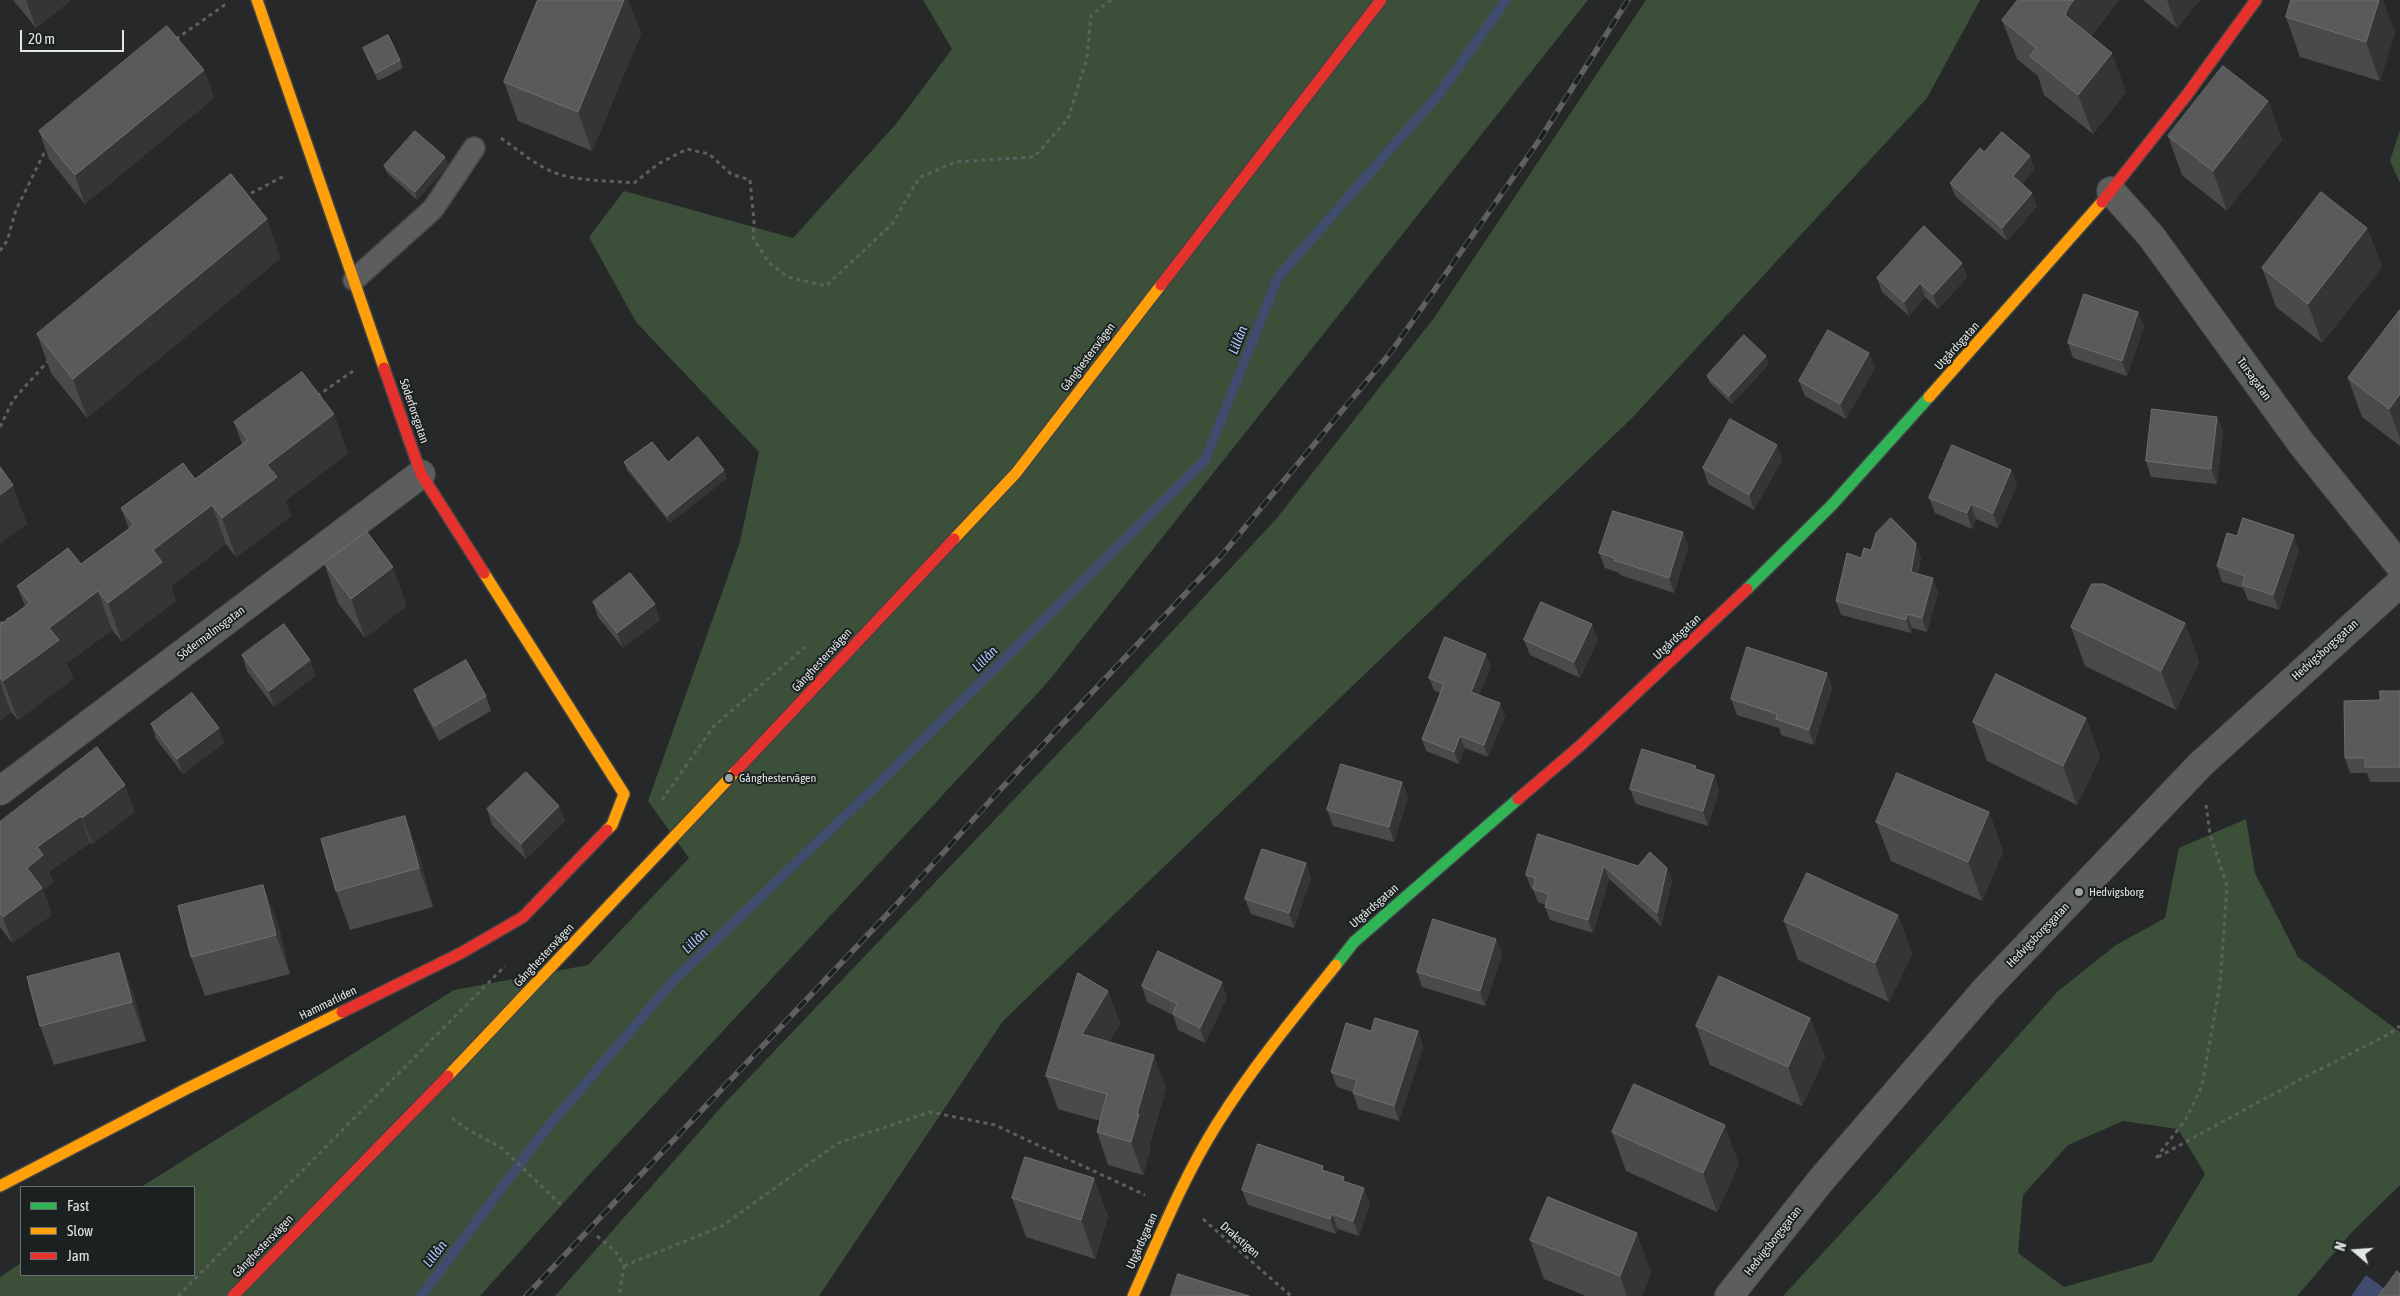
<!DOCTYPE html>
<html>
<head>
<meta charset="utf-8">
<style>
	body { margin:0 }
	#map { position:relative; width:2400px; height:1296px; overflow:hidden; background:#262829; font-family:"Asap Condensed",sans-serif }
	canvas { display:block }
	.legend { position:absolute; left:20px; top:1186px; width:175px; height:90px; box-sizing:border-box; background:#1b2020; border:1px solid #6b6f6f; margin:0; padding:6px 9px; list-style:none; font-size:15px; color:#e2e5e5 }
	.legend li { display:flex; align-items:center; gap:10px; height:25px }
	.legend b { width:25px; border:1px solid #6b6f6f }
	.north { position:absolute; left:2330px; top:1226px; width:50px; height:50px; -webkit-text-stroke:4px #1b2020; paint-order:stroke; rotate:288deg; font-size:14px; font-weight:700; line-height:20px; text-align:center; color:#e2e5e5 }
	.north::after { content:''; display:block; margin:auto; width:18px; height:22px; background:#e2e5e5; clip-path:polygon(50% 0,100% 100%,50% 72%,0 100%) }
	.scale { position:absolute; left:20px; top:30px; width:104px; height:22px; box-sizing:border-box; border:2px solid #e2e5e5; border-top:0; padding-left:6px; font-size:15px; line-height:18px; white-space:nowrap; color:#e2e5e5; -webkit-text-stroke:4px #1b2020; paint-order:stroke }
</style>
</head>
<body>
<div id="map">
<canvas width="2400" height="1296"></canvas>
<ul class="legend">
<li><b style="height:6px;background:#30b455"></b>Fast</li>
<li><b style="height:6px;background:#ff9f0a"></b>Slow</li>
<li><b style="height:6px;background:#e5322d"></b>Jam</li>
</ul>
<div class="north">N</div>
<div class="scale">20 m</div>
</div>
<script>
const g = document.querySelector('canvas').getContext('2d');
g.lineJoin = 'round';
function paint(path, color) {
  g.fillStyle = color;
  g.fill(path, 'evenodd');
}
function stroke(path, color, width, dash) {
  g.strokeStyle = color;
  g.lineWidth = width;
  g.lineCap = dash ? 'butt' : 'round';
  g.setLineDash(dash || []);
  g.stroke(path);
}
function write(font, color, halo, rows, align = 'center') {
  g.font = font + ' "Asap Condensed",sans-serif';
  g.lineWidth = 4;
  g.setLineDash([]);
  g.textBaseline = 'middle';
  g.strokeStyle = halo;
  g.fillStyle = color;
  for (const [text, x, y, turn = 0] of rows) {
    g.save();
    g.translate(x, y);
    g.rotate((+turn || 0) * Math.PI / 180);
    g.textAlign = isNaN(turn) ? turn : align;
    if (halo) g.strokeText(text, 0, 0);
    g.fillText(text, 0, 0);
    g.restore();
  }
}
const green = new Path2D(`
	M923 0H1588L1047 683 586 1178 480 1296H0V1277L21 1263V1275H194V1187H141L454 990 588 965 689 858 648 801 740 542 759 452 636 322 589 237 624 191 793 238 896 124 952 49Z
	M1646 0H1980L1927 98 1632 418 1003 1021 819 1296H555L723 1105 1102 707 1277 518 1434 318Z
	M2400 130V183L2390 161Z
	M2246 819 2255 873 2298 957 2400 1032V1185L2352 1232 2297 1296H1783L1879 1192 2057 992 2116 945 2165 918 2179 848ZM2123 1121 2178 1129 2205 1174 2152 1262 2064 1287 2018 1253 2023 1195 2068 1145Z`);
const water = new Path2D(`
	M2366 1275 2385 1289 2380 1296H2351Z`);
const stream = new Path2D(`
	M421 1296 542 1134 674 980 878 784 1205 460 1278 277 1439 94 1506 0`);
const path = new Path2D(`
	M176 39 226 4
	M501 138C518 150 534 164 553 172 578 182 608 180 634 183L658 164 687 149 709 154 731 174 750 180 754 221 753 238 769 263 788 277 826 286 892 224 919 178 955 162 1034 157 1068 119 1087 58 1091 15 1111 0
	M244 197 284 176
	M0 251 7 241 16 210 47 147
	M317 396 353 371
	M0 427 13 400 49 360
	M0 624 10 618
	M662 800 714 726 805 647
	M452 1118 467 1129 502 1148 562 1206
	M2158 1157 2301 1079 2389 1034 2400 1026
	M2156 1158 2186 1119 2202 1086 2220 984 2227 886 2210 834 2206 805
	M1203 1219 1291 1296
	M597 1236 615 1251 624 1266 619 1296
	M624 1266 722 1226 838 1143 930 1112 995 1125 1145 1195
	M178 1296 505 966`);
const lane = new Path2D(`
	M354 280 433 209 474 148`);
const street = new Path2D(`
	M2111 191 2151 236 2301 443 2400 566
	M0 791 421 474
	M1729 1296 1822 1179 1986 989 2201 764 2400 583`);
const fast = new Path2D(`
	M1747 589 1831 506 1929 397
	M1336 965 1354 942 1518 799`);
const slow = new Path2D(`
	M257 0 384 368
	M1929 397 2102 202
	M954 539 1016 473 1161 285
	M484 573 624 794 612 825 607 830
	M448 1076 736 771
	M0 1186 186 1089 342 1012
	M1133 1296C1159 1238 1183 1178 1217 1124 1252 1068 1294 1017 1336 965`);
const jam = new Path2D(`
	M2102 202 2186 96 2256 0
	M1161 285 1381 0
	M384 368 421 474 484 573
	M736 771 954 539
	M1518 799 1580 746 1747 589
	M342 1012 461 953 523 917 607 830
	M233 1296 448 1076`);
const rail = new Path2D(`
	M526 1296 897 904 998 792 1221 556 1391 352 1540 139 1628 0`);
const wall = new Path2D(`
	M13 0H71L36 28Z
	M538 0H628L641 34 592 151 518 121 504 82Z
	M2119 0 2091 36 2126 92 2093 134 2044 95 2038 76 2017 59 2002 20Z
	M2143 0H2200L2177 28Z
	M2286 17 2395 32 2380 81 2300 57Z
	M363 48 400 60 403 68 378 81 366 56Z
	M204 70 214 98 85 204 49 159 39 131Z
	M2268 101 2282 140 2227 211 2182 175 2168 136Z
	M1984 152 2035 169 2022 184 2037 206 2007 241 1955 196 1950 183Z
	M448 165 417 200 387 173 384 166Z
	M2367 228 2382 267 2322 343 2276 307 2262 268Z
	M281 258 87 418 51 373 37 334Z
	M1962 263 1967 277 1938 309 1925 297 1909 316 1882 292 1877 278Z
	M2400 310V446L2362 417 2348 378Z
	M2138 312 2144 327 2127 376 2073 358 2068 343Z
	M1869 353 1875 368 1846 419 1805 396 1799 381Z
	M1769 364 1732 404 1710 383 1707 376Z
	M2217 417 2223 432 2217 484 2151 477 2146 461Z
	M234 422 348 453 285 501 291 516 236 557 226 544 171 586 176 601 122 642 112 630 67 663 73 679 18 720 11 712 0 721V625L25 606 17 586 81 564 129 529 121 508 195 479 242 444Z
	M1777 445 1782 460 1754 510 1708 484 1703 468Z
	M624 462H668L727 478 670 523 627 470Z
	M2011 470 2017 485 1998 528 1976 519 1972 529 1935 513 1929 498Z
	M1683 532 1688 547 1674 593 1620 575 1619 573 1605 568 1599 553Z
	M1871 550 1921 557 1918 574 1938 592 1927 632 1912 628 1911 633 1841 615 1836 601 1861 558Z
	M2299 550 2279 610 2248 600 2243 588 2222 582 2217 566Z
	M324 563 407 606 365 638 338 603Z
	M593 602 660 620 623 648 598 617Z
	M2185 623 2199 662 2176 710 2085 666 2071 627Z
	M1598 639 1580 678 1530 655 1524 640Z
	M242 655 316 675 274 707 247 671Z
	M1491 666 1479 695 1505 716 1488 757 1465 748 1459 764 1426 751 1422 739 1440 693 1434 690 1429 678Z
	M1827 673 1832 688 1814 745 1781 735 1779 728 1737 715 1731 699Z
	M414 690 486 696 491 711 439 741 420 705Z
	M2400 691V782H2370L2367 773H2350L2345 758 2380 700Z
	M2086 718 2100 757 2077 805 1987 761 1973 722Z
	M151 724 224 743 183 774 156 739Z
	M1714 775 1719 790 1708 826 1636 804 1630 789Z
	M1402 782 1408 797 1394 842 1333 826 1327 810Z
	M559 806 565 821 526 859 492 825 487 809Z
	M135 812 92 844 90 843 49 872 53 882 43 890 52 915 12 943 0 927V822Z
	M1989 812 2003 852 1982 901 1891 861 1876 822Z
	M1538 834 1638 866 1667 868 1672 881 1661 926 1609 879 1593 933 1550 920 1545 907 1546 905 1538 902 1533 889 1531 888 1526 875Z
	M419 855 433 907 350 930 336 891Z
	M1306 863 1311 878 1294 928 1251 914 1245 899Z
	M263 885 278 924 290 974 205 996 191 957Z
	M1898 915 1912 954 1889 1002 1798 960 1784 921Z
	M1496 939 1502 954 1485 1006 1422 987 1417 972Z
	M1142 986 1227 997 1205 1043 1178 1030 1173 1015 1147 1002Z
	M1108 991 1120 1024 1109 1042 1166 1088 1150 1144 1151 1147 1143 1175 1108 1165 1097 1132 1100 1121 1058 1109 1046 1076Z
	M133 992 146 1041 54 1065 40 1026Z
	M1810 1018 1825 1057 1802 1106 1710 1065 1696 1026Z
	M1371 1031H1418L1423 1046 1399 1121 1358 1109 1353 1093V1092L1337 1087 1331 1072Z
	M1612 1132 1739 1164 1717 1212 1626 1171Z
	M1325 1171 1346 1182 1370 1203 1359 1236 1338 1229 1336 1234 1248 1205 1242 1190Z
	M1094 1178 1108 1217 1095 1259 1026 1237 1012 1198Z
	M1530 1240 1651 1272 1642 1296H1586L1544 1279Z`);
const shadedWall = new Path2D(`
	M26 0H71L36 28Z
	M624 0H628L641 34 592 151 578 112Z
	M2074 0H2119L2083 45 2065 15 2069 6Z
	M2167 0H2200L2177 28Z
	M2379 0H2383L2395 32 2380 81 2366 42Z
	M2112 53 2126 92 2093 134 2078 95Z
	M204 70 214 98 85 204 75 175Z
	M2268 101 2282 140 2227 211 2213 171Z
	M2030 156 2035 169 2018 190 2013 176Z
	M445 157 448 165 417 200 415 192Z
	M2032 193 2037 206 2007 241 2002 228Z
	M267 219 281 258 87 418 73 379Z
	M2367 228 2382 267 2322 343 2308 304Z
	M1962 263 1967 277 1938 309 1933 295Z
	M1920 283 1925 297 1909 316 1904 302Z
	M2138 312 2144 327 2127 376 2122 361Z
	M1869 353 1875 368 1846 419 1840 404Z
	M1766 356 1769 364 1732 404 1729 396Z
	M2400 394V439L2389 409Z
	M334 414 348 453 285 501 291 516 236 557 222 518 267 465Z
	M2217 417 2223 432 2217 484 2211 469Z
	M1777 445 1782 460 1754 510 1749 495Z
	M724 470 727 478 670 523 667 516Z
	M2011 470 2017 485 1998 528 1993 513Z
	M13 485 27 524 0 544V495Z
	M1971 504 1976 519 1972 529 1967 513Z
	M212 505 226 544 171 586 176 601 122 642 108 603 153 550Z
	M1683 532 1688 547 1674 593 1669 578Z
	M2294 535 2299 550 2279 610 2273 595Z
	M1916 543 1921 557 1916 586 1911 572Z
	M393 567 407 606 365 638 351 599Z
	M1933 578 1938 592 1927 632 1922 618Z
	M98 591 112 630 67 663 73 679 18 720 3 681 49 628Z
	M655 604 660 620 623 648 617 633Z
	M1907 614 1912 628 1911 633 1906 620Z
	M2185 623 2199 662 2176 710 2161 671Z
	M1592 624 1598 639 1580 678 1574 662Z
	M1486 654 1491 666 1476 704 1471 692Z
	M310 660 316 675 274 707 269 691Z
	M1827 673 1832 688 1814 745 1809 730Z
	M0 681 11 712 0 721Z
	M1500 703 1505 716 1488 757 1484 745Z
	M2086 718 2100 757 2077 805 2063 766Z
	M219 728 224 743 183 774 177 759Z
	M1460 736 1465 748 1459 764 1454 752Z
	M1714 775 1719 790 1708 826 1703 811Z
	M1402 782 1408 797 1394 842 1389 827Z
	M125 785 135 812 92 844 82 818Z
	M559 806 565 821 526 859 521 844Z
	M1989 812 2003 852 1982 901 1968 862Z
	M81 816 90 843 49 872 53 882 43 890 52 915 12 943 3 917 37 847Z
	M405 816 419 855 433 907 419 868Z
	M1306 863 1311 878 1294 928 1289 913Z
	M1604 866 1609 879 1593 933 1588 920Z
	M1667 868 1672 881 1661 926 1657 913Z
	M263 885 278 924 290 974 276 935Z
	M1898 915 1912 954 1889 1002 1875 963Z
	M1496 939 1502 954 1485 1006 1480 991Z
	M119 953 133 992 146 1041 132 1002Z
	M1222 982 1227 997 1205 1043 1200 1028Z
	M1108 991 1120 1024 1094 1067 1082 1034Z
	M1810 1018 1825 1057 1802 1106 1788 1067Z
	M1418 1031 1423 1046 1399 1121 1394 1106Z
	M1154 1055 1166 1088 1150 1144 1151 1147 1143 1175 1131 1142 1137 1114Z
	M1725 1125 1739 1164 1717 1212 1703 1173Z
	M1094 1178 1108 1217 1095 1259 1081 1220Z
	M1364 1188 1370 1203 1359 1236 1353 1221Z
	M1332 1214 1338 1229 1336 1234 1330 1219Z
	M1637 1233 1651 1272 1642 1296H1627L1620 1276Z`);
const building = new Path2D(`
	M538 0H624L578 112 504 82Z
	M2018 0H2074L2069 6 2065 15 2112 53 2078 95 2030 56 2036 48 2002 20Z
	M2291 0H2379L2366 42 2286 17Z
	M167 26 204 70 75 175 39 131Z
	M388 35 400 60 376 73 363 48Z
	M2223 66 2268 101 2213 171 2168 136Z
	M415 131 445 157 415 192 384 166Z
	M2002 132 2030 156 2013 176 2032 193 2002 228 1950 183 1980 148 1984 152Z
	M231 174 267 219 73 379 37 334Z
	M2321 192 2367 228 2308 304 2262 268Z
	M1924 226 1962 263 1933 295 1920 283 1904 302 1877 278Z
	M2084 294 2138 312 2122 361 2068 343Z
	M2400 310V394L2389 409 2348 378Z
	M1828 330 1869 353 1840 404 1799 381Z
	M1744 335 1766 356 1729 396 1707 376Z
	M302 372 334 414 267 465 277 477 222 518 212 505 153 550 162 562 108 603 98 591 49 628 59 640 3 681 0 677V625L30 603 17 586 68 548 81 564 134 525 121 508 183 463 195 479 248 440 234 422Z
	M2152 409 2217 417 2211 469 2146 461Z
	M1730 419 1777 445 1749 495 1703 468Z
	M698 437 724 470 667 516 624 462 652 442 668 462Z
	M1952 445 2011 470 1993 513 1971 504 1967 513 1929 498Z
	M0 467 13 485 0 495Z
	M1613 511 1683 532 1669 578 1614 560 1615 558 1599 553Z
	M1891 518 1916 543 1911 572 1933 578 1922 618 1907 614 1906 620 1836 601 1847 553 1861 558 1864 548 1871 550 1876 533Z
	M2243 518 2294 535 2273 595 2242 585 2245 576 2217 566 2227 533 2237 536Z
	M367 532 393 567 351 599 324 563Z
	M630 573 655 604 617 633 593 602Z
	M2092 584H2104L2185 623 2161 671 2071 627Z
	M1541 602 1592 624 1574 662 1524 640Z
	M284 624 310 660 269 691 242 655Z
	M1445 637 1486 654 1471 692 1500 703 1484 745 1460 736 1454 752 1422 739 1444 684 1429 678Z
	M1747 647 1827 673 1809 730 1776 719 1777 714 1731 699Z
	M466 660 486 696 434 726 414 690Z
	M1996 674 2086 718 2063 766 1973 722Z
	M2380 691H2400V767H2365V758H2345L2344 701 2380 700Z
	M192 693 219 728 177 759 151 724Z
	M97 747 125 785 82 818 81 816 37 847 43 855 27 868 42 888 3 917 0 913V822Z
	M1642 749 1696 766 1695 769 1714 775 1703 811 1630 789Z
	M1341 764 1402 782 1389 827 1327 810Z
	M526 772 559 806 521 844 487 809Z
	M1897 773 1989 812 1968 862 1876 822Z
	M405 816 419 868 336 891 321 839Z
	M1538 834 1638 866 1650 852 1667 868 1657 913 1604 866 1588 920 1545 907 1549 894 1533 889 1536 878 1526 875Z
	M1262 849 1306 863 1289 913 1245 899Z
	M1807 873 1898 915 1875 963 1784 921Z
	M263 885 276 935 191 957 178 906Z
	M1433 919 1496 939 1480 991 1417 972Z
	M1158 951 1222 982 1200 1028 1173 1014 1177 1004 1142 986Z
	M119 953 132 1002 40 1026 27 977Z
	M1078 973 1108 991 1082 1034 1154 1055 1137 1114H1139L1131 1142 1097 1132 1107 1094 1046 1076Z
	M1719 976 1810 1018 1788 1067 1696 1026Z
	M1375 1018 1418 1031 1394 1106 1353 1093 1357 1080 1331 1072 1346 1023 1371 1031Z
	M1634 1084 1725 1125 1703 1173 1612 1132Z
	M1258 1144 1323 1166 1322 1170 1344 1177 1343 1181 1364 1188 1353 1221 1332 1214 1330 1219 1242 1190Z
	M1025 1157 1094 1178 1081 1220 1012 1198Z
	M1548 1197 1637 1233 1620 1276 1530 1240Z
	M2397 1271 2400 1274V1296H2379Z
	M1178 1274 1249 1296H1171Z`);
const markers = [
	[729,778,5,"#a0a3a3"],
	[2079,892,5,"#a0a3a3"]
];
const streetNames = [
	["Utgårdsgatan",1957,346,-48],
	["Gånghestersvägen",1088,357,-53],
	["Tursagatan",2254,379,54],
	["Söderforsgatan",414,411,71],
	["Södermalmsgatan",211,633,-37],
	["Utgårdsgatan",1677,637,-43],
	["Hedvigsborgsgatan",2325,650,-42],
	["Gånghestersvägen",822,660,-47],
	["Utgårdsgatan",1374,906,-41],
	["Hedvigsborgsgatan",2038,935,-46],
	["Gånghestersvägen",544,955,-47],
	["Hammarliden",328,1003,-26],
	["Drakstigen",1240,1240,41],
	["Utgårdsgatan",1142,1241,-66],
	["Hedvigsborgsgatan",1773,1241,-52],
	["Gånghestersvägen",263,1246,-46]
];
const poiNames = [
	["Gånghestervägen",739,778],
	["Hedvigsborg",2089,892]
];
const waterNames = [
	["Lillån",1238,340,-68],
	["Lillån",985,659,-45],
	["Lillån",695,941,-44],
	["Lillån",435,1254,-53]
];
paint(green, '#3c5039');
paint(water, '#404c6d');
stroke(stream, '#404c6d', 10);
stroke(lane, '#424344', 24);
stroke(street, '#424344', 30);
stroke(fast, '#424344', 14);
stroke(slow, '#424344', 14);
stroke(jam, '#424344', 14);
stroke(path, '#5e5f5f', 3, [4, 4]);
stroke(lane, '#5c5e5e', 21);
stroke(street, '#5c5e5e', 28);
stroke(fast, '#30b455', 11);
stroke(slow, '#ff9f0a', 11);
stroke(jam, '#e5322d', 11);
stroke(rail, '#5f6060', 5.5);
stroke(rail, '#1b2020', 4, [11]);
paint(wall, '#494a4b');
paint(shadedWall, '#343536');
paint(building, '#595a5b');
stroke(building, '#6e7071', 1);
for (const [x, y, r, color] of markers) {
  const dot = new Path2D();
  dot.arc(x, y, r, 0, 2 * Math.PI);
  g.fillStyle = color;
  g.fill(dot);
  stroke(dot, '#1b2020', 2);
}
write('12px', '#e2e5e5', '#1b2020', streetNames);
write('12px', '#e2e5e5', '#1b2020', poiNames, 'left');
write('italic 14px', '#b4c8fa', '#1b2020', waterNames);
</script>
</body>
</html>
